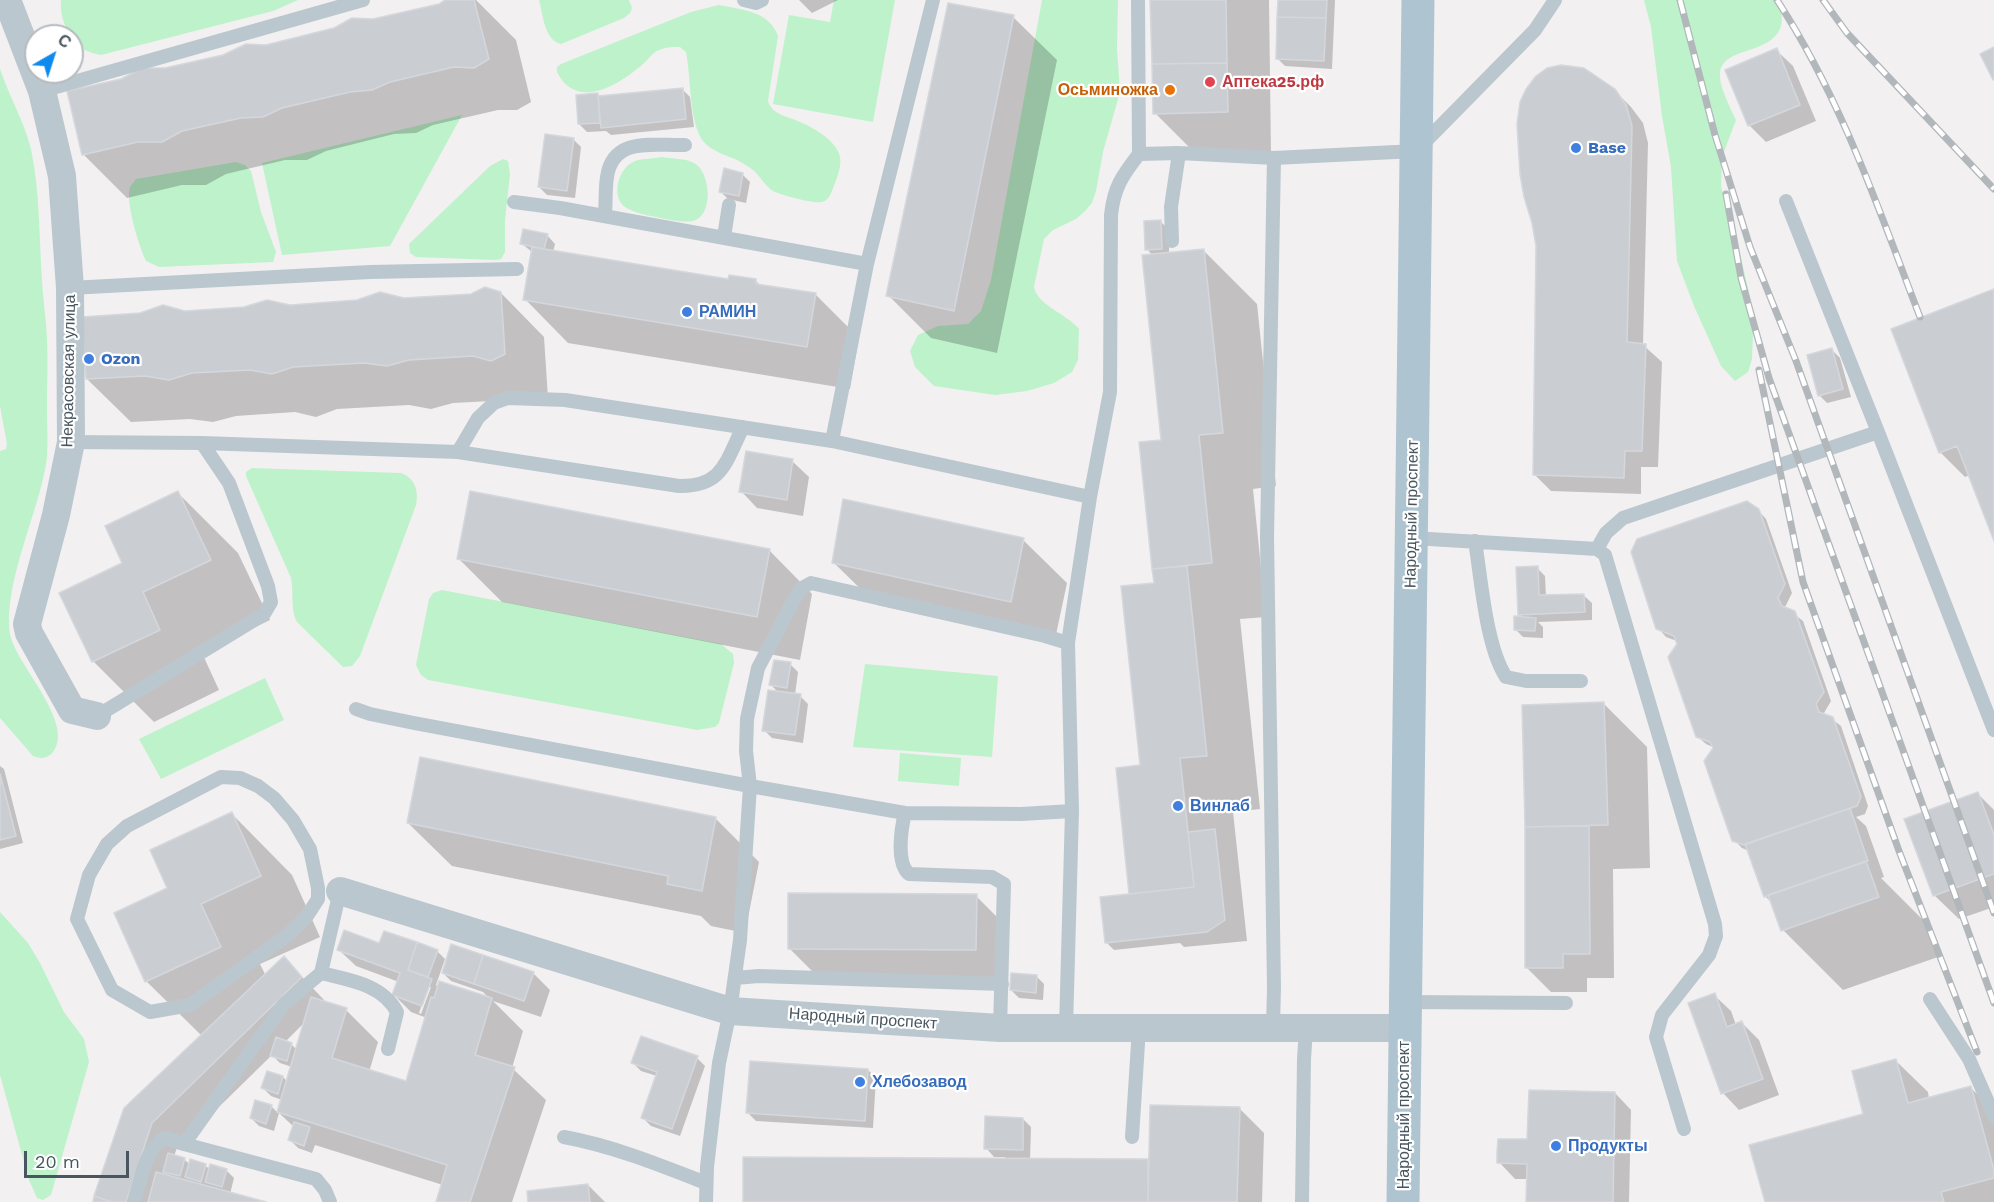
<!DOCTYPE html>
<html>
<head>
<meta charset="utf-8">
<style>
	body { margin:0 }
	#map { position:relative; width:1994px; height:1202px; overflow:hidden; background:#f3f0f1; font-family:"Work Sans",sans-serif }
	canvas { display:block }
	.north { position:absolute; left:24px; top:24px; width:60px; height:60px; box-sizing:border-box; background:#fff; border:2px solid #b5bbbf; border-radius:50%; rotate:39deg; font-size:16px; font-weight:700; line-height:24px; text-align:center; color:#47565f }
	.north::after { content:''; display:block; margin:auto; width:21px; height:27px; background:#0e8aef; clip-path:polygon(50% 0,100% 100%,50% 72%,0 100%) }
	.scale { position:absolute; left:24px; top:1151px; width:105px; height:27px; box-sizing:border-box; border:3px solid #47565f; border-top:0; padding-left:8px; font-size:18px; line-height:21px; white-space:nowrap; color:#47565f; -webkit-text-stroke:4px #fff; paint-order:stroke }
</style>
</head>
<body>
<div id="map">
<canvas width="1994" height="1202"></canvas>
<div class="north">С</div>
<div class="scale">20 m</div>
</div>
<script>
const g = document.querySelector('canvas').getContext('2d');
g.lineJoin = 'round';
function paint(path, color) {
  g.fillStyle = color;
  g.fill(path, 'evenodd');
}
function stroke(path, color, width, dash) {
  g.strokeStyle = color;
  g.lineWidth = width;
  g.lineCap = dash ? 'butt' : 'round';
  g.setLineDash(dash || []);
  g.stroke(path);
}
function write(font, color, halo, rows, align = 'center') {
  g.font = font + ' "Work Sans",sans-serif';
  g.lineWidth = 4.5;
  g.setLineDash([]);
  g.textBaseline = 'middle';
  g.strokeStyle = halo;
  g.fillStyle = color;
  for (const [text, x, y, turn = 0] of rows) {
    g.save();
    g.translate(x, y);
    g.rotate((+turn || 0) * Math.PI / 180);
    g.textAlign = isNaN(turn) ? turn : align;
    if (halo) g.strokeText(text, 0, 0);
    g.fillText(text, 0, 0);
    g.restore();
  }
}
const green = new Path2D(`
	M61 0H298L273 11 101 55C97 54 91 53 87 51 70 42 59 19 61 0Z
	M539 0H629L632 8 630 13 624 18 561 44C544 40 543 14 539 0Z
	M834 0H895L873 122 773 104 789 15 830 22Z
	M1042 0H1118L1117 49 1120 92 1103 152 1096 191 1092 203 1085 211 1076 219 1053 230 1044 239 1034 287C1037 305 1067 314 1079 329L1078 360 1072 372 1054 383 1027 391 995 395 934 386 915 367 910 351 918 335 938 326 968 324 981 311 991 280Z
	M1644 0H1779L1780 3C1781 10 1783 19 1781 26 1771 57 1719 45 1720 76 1720 88 1731 109 1736 120L1722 157 1721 187 1732 219 1750 297 1753 332 1752 359 1748 372 1735 381 1721 366 1694 306 1677 261 1671 167 1662 116 1651 27Z
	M719 5C743 10 769 11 778 36L768 101C773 116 788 116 800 122 814 128 837 141 840 157 842 166 836 181 833 188 831 194 828 201 822 202 814 204 781 195 773 191 765 186 761 177 754 171 750 167 744 164 739 161 727 155 712 152 703 141 689 122 691 76 686 52L680 47C671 47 665 47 657 51 651 54 648 60 643 64 620 84 577 112 557 72V67L561 64 691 12Z
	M0 69C9 96 24 121 31 149 40 192 39 236 42 280 43 300 46 319 47 339 48 361 47 384 47 407 47 423 48 440 47 457 41 509 0 588 11 638 19 667 75 724 53 752 47 759 41 759 33 756L0 718V451L6 449 7 444 0 406Z
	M462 115 390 246 282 255 262 163Z
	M662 157C672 159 686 158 694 163 711 172 714 216 693 221 682 223 667 219 656 217 646 215 634 213 625 207 610 196 619 167 635 161 643 158 654 159 662 157Z
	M503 159 508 161 510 174 505 220V252L501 259 495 260 416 257 410 253 409 244 490 166Z
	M236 162 245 165 251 171 261 212 276 252 273 262 159 267 146 261C139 246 125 202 130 187 132 184 134 182 136 179Z
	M252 468 401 473C415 478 419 491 416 505L360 656 352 666 343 667 297 622C290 610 294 592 291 578L246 476V472Z
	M442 590 721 644 733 654 734 663 719 723 715 727 697 730 428 680 421 675 416 665 429 599 433 593Z
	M865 664 998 676 992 757 853 747Z
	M265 678 284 720 161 779 139 739Z
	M900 753 961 758 959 786 898 781Z
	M0 912 28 943 40 963 64 1012 84 1039 89 1062 51 1195 43 1200 37 1198 29 1180 0 1075Z`);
const shadow = new Path2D(`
	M448 0H476L516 40 531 102 517 110H498L433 125 416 133 394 134 326 151 307 160H285L226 174 206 185H182L127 198 84 155 69 92 440 5Z
	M799 0H838L812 13Z
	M1153 0H1269L1271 155 1198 156 1155 113Z
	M1280 0H1335L1332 69 1285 66 1277 58Z
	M1013 17 1057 60 997 353 931 338 888 295Z
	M1776 50 1793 66 1816 121 1766 142 1749 125Z
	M682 89 690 97 694 127 611 135 606 131 587 132 579 124 598 95 600 97Z
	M1614 90 1631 107 1643 123 1648 143 1643 345 1662 362 1658 467H1641V494L1551 491 1534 474Z
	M573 139 581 147 575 198 547 195 539 187Z
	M742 174 750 182 746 203 728 199 720 191Z
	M1161 222 1169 230V254L1203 250 1257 304 1276 486 1253 489 1266 617 1240 619 1260 809 1233 812 1247 941 1184 947 1180 943 1114 950 1106 942 1130 895 1155 584 1140 443 1163 441 1153 256 1147 249Z
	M547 235 555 244 553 252 729 281H756L761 286 815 294 859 338 850 389 568 343 525 299 532 252 521 243Z
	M1994 291V536L1970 475 1965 477 1940 452Z
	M501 293 544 337 548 398 453 403 431 409 409 405 337 409 316 417 295 412 236 416 213 422 190 419 131 422 87 379 185 312Z
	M1832 350 1840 358 1851 397 1827 403 1819 395Z
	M792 461 809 477 803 516 757 508 741 491Z
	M178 493 238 553 270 620 202 653 219 690 154 722 93 661 124 564Z
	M1758 510 1766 519 1792 593 1785 607 1803 621 1831 701 1824 713 1841 726 1868 806 1865 814 1856 817 1866 826 1884 877 1881 878 1926 923 1938 957 1843 990 1783 930 1773 904 1765 896 1749 851 1742 848 1734 840 1715 748 1706 744 1697 736 1677 641 1666 637 1658 628Z
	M1023 540 1067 583 1054 644 877 605 833 562Z
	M769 550 812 594 800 660 502 602 458 558Z
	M1537 568 1545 576 1546 597 1583 595 1592 603V620L1538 622 1543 627V638L1523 637 1515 629 1524 619 1520 614Z
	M790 664 798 672 795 695 800 696 808 704 803 743 772 738 764 730 779 693 771 685Z
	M1604 704 1647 747 1650 868 1613 869 1614 978H1587V992H1551L1526 967 1527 829 1523 706Z
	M0 766 4 769 23 843 0 849Z
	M1978 794 1994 810V907L1959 919 1934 895Z
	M232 814 292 875 320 937 260 964 266 976 284 958 326 1002 346 1010 378 1042 369 1072 407 1083 427 1018 411 1012 394 995 399 982 356 966 339 950 380 945 437 951 445 959 436 985 438 987 490 999 483 992 451 981 443 973H533L550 990 541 1017 493 1001 523 1031 512 1068 546 1100 512 1202H438L443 1185 315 1145 312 1153 298 1148 290 1140 294 1127 279 1113 274 1131 259 1126 251 1118 271 1106 278 1113 282 1100 271 1096 263 1088 283 1077 288 1082 292 1067 280 1063 272 1055 177 1148 174 1156 184 1159 190 1165H205L210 1170H226L234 1178 230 1194 261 1202H94L202 1036 146 981 169 889ZM428 987H431L421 1014 419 1013ZM305 1022 297 1050 291 1044 285 1042Z
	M716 819 759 862 745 933 711 926 701 916 452 866 408 823Z
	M976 896 1008 928 1007 981 821 980 789 948Z
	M1036 976 1044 984 1043 1000 1019 998 1011 990Z
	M1714 995 1731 1011 1736 1025 1742 1023 1759 1040 1779 1095 1739 1110 1723 1093Z
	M697 1058 705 1066 680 1136 651 1126 643 1118 657 1076 641 1071 633 1063Z
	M1896 1061 1928 1092 1929 1099 1971 1088 1994 1111V1202H1766L1865 1115Z
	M868 1070 876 1078 873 1128 756 1121 748 1113Z
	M1615 1093 1631 1110 1629 1202H1528V1179H1515L1499 1162 1529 1141Z
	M1239 1108 1264 1133 1262 1202H745L1005 1160V1157H994L986 1148 1023 1119 1031 1127 1030 1160H1147L1150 1163Z
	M588 1185 605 1202H530Z`);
const building = new Path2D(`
	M445 0H474L489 59 474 68 454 67 390 82 372 90 350 92 282 108 263 117 241 118 182 131 162 142H138L82 155 67 91 121 79 142 68H165L223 55 246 44 266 45 334 28 352 18 373 19 439 4Z
	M1150 0H1226L1227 63 1152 64Z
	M1278 0H1327L1326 18 1277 17Z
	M948 3 1014 15 954 311 886 296Z
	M1277 17 1326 18 1324 61 1276 59Z
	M1994 47V79L1993 80 1980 54Z
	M1777 48 1800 105 1748 126 1725 70Z
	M1227 63 1228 112 1153 114 1152 64Z
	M1561 65 1584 68 1615 89 1626 105 1632 126 1627 342 1646 344 1642 451H1625L1624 478 1533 475 1536 246 1532 223 1524 197 1520 174 1517 124 1520 102 1526 89 1536 76 1547 68Z
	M683 88 686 119 601 128 598 96Z
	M598 93 600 123 578 124 576 95Z
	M545 134 574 138 567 191 538 187Z
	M724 168 743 173 739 196 719 192Z
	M1161 220 1162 249 1145 250 1144 221Z
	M523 229 548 234 544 249 520 244Z
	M532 247 728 279 729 275 756 279V284L816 293 807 347 523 300Z
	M1204 249 1223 433 1199 435 1212 563 1152 569 1139 442 1161 440 1142 255Z
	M485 287 501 292 505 354 491 361 473 356 409 360 387 366 364 363 293 367 272 374 250 370 192 373 169 380 145 376 86 379 82 317 140 313 163 305 185 311 244 307 267 300 290 305 357 300 380 292 404 298 471 294Z
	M1994 289V541L1957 446 1939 453 1891 329Z
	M1832 348 1843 389 1818 396 1807 355Z
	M746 451 793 459 787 500 739 492Z
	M178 491 211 560 143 592 160 630 92 662 59 593 122 563 105 526Z
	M470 491 770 549 757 617 457 559Z
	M843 499 1024 538 1011 602 832 563Z
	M1747 501 1759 509 1785 584 1778 598 1782 606 1795 611 1824 692 1816 704 1819 712 1833 717 1861 797 1857 806 1744 845 1732 841 1704 761 1713 748 1710 742 1696 737 1668 657 1677 644 1674 636 1656 629 1631 552 1637 539Z
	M1187 566 1207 756 1180 758 1194 887 1129 894 1116 768 1140 765 1121 586 1154 583 1152 569Z
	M1538 566 1539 595 1584 594 1585 612 1518 615 1516 567Z
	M1514 616 1536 618 1535 631 1514 630Z
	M774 660 791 662 787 688 769 685Z
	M768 690 801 694 795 735 762 731Z
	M1604 702 1608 825 1525 827 1522 705Z
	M420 757 716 817 702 891 667 884 668 876 407 823Z
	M0 774 16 836 0 840Z
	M1978 792 1994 835V874L1933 896 1904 819Z
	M1850 808 1868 861 1764 897 1745 844Z
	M232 812 261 876 201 904 221 947 145 982 114 913 167 888 150 850Z
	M1589 826 1590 954H1563V968H1525V827Z
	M1215 829 1225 920 1207 932 1105 943 1100 897 1194 887 1188 832Z
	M1866 861 1879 897 1781 931 1768 895Z
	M788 893 977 894 976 950 788 949Z
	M344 930 379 943 384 931 417 942 408 970 432 979 422 1006 392 995 400 973 337 950Z
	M417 942 438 950 428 977 408 970Z
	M451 944 483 955 474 984 442 973Z
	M483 955 534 972 524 1001 474 984Z
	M284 956 302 977 152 1123 126 1202H112L94 1196 124 1108Z
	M1011 973 1037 975 1036 993 1010 990Z
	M439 981 492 998 475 1055 515 1067 470 1202H436L447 1165 277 1112 311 997 347 1008 332 1058 406 1081 431 997 434 998Z
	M1715 993 1727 1027 1742 1021 1763 1079 1721 1094 1688 1003Z
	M641 1036 698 1056 672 1129 641 1118 657 1072 631 1063Z
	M276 1037 292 1043 287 1061 270 1056Z
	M1896 1059 1908 1103 1971 1086 1994 1170V1178L1941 1192 1944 1202H1765L1749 1145 1863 1114 1852 1071Z
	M750 1061 868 1069 865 1121 746 1113Z
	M267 1071 283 1076 278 1094 261 1088Z
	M1529 1090 1615 1092 1613 1202H1526L1527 1164 1497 1163V1152L1498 1139H1527Z
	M255 1100 272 1105 266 1124 250 1118Z
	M1150 1105 1240 1107 1237 1202H1148Z
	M985 1116 1023 1118V1150L984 1149Z
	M294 1122 310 1127 304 1146 288 1140Z
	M168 1153 185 1158 180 1176 163 1172Z
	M743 1157 1148 1159V1202H743Z
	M190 1159 206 1164 201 1182 185 1177Z
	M210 1164 227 1169 222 1187 205 1182Z
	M156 1172 248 1197 266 1202H148Z
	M588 1184 590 1202H528L527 1191Z
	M94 1196 112 1202H93Z`);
const lane = new Path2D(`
	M744 0 756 3 762 0
	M1138 0 1139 154
	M42 91 363 0
	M1786 201 1878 432
	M514 202 560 208 867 264
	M605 216C606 203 605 190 607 177 613 136 654 146 685 145
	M724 237 729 205
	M1172 241 1171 207 1179 153
	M70 288 370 272 517 269
	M832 441 867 264 933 0
	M71 442 202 443 458 452 478 418 494 403 508 398 565 400 832 441 1090 497
	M458 452 679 486C723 487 726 461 743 427
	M1412 538 1597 549 1605 555 1715 924 1716 936 1709 955 1662 1015 1656 1037 1684 1129
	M1475 541C1481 578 1486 647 1506 677L1526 681H1581
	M1597 549 1606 533 1623 518 1878 432 1994 730
	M356 709 370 714 414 723 750 786 746 751 747 719 758 668 795 598 802 588 811 583 1045 636 1068 643
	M97 716 264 614 271 602 268 586 229 483 202 443
	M221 777 240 778 258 786 274 798 293 820 310 849 318 888V899L307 916 288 935 190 1005 150 1012 112 990 77 919 89 875 107 844 127 826Z
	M905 813C901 829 896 863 909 874L992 877 1004 884 1000 1028
	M321 973C349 980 382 984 397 1012L388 1049
	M735 978 759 976 1002 984
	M1930 999 1969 1059 1994 1116
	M1405 1002 1566 1003
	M1066 1028 1072 811 1068 643 1090 497 1110 392 1111 215C1114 187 1122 176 1139 154L1179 153 1274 158 1416 151 1535 30 1555 0
	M1273 1028 1274 987 1267 537 1274 158
	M564 1137C613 1146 660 1165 706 1183
	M1132 1137 1139 1028
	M134 1202C141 1181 144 1149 165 1138L184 1144
	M330 1202 325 1190 316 1179 184 1144 284 1004 321 973 340 891 335 890
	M706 1202 707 1167 719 1063 730 1011 740 940 750 786 905 813 1021 814 1072 811
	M1302 1202 1304 1059 1306 1029`);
const street = new Path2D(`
	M7 0 42 91 62 176 70 288 71 442 56 515 27 624 29 633 72 710 97 716
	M340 891 730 1011 1000 1028H1404`);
const primary = new Path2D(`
	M1403 1202 1418 0`);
const rail = new Path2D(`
	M1680 0 1715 135 1750 247 1796 361 1994 913
	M1777 0C1841 98 1879 210 1920 317
	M1823 0 1847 33 1994 189
	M1726 194 1741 278 1769 378 1994 1003
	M1759 370 1803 582 1899 851 1977 1052`);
const markers = [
	[1210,82,6,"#e0444e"],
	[1170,90,6,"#e8710a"],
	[1576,148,6,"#3f7fe0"],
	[687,312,6,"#3f7fe0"],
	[89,359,6,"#3f7fe0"],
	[1178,806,6,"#3f7fe0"],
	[860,1082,6,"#3f7fe0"],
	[1556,1146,6,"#3f7fe0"]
];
const healthNames = [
	["Аптека25.рф",1222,82]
];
const foodNames = [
	["Осьминожка",1158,90]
];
const shopNames = [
	["Base",1588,148],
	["РАМИН",699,312],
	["Ozon",101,359],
	["Винлаб",1190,806],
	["Хлебозавод",872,1082],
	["Продукты",1568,1146]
];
const streetNames = [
	["Некрасовская улица",69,371,-89],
	["Народный проспект",1412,514,-89],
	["Народный проспект",863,1019,4],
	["Народный проспект",1404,1115,-90]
];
paint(green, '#bdf2cb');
paint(shadow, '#0003');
paint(building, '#caced3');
stroke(building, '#d4d7dc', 1.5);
stroke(lane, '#bbc7ce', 14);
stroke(street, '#bbc7ce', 28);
stroke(primary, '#afc4d1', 33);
stroke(rail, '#b2b7bb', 7);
stroke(rail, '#fff', 4.5, [14]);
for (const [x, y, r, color] of markers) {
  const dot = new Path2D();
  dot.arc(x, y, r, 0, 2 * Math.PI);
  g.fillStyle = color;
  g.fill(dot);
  stroke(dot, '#fff', 2);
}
write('bold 16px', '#be3a42', '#fff', healthNames, 'left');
write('bold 16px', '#c56008', '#fff', foodNames, 'right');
write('bold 16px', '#366cbe', '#fff', shopNames, 'left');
write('16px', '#47565f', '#fff', streetNames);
</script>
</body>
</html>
